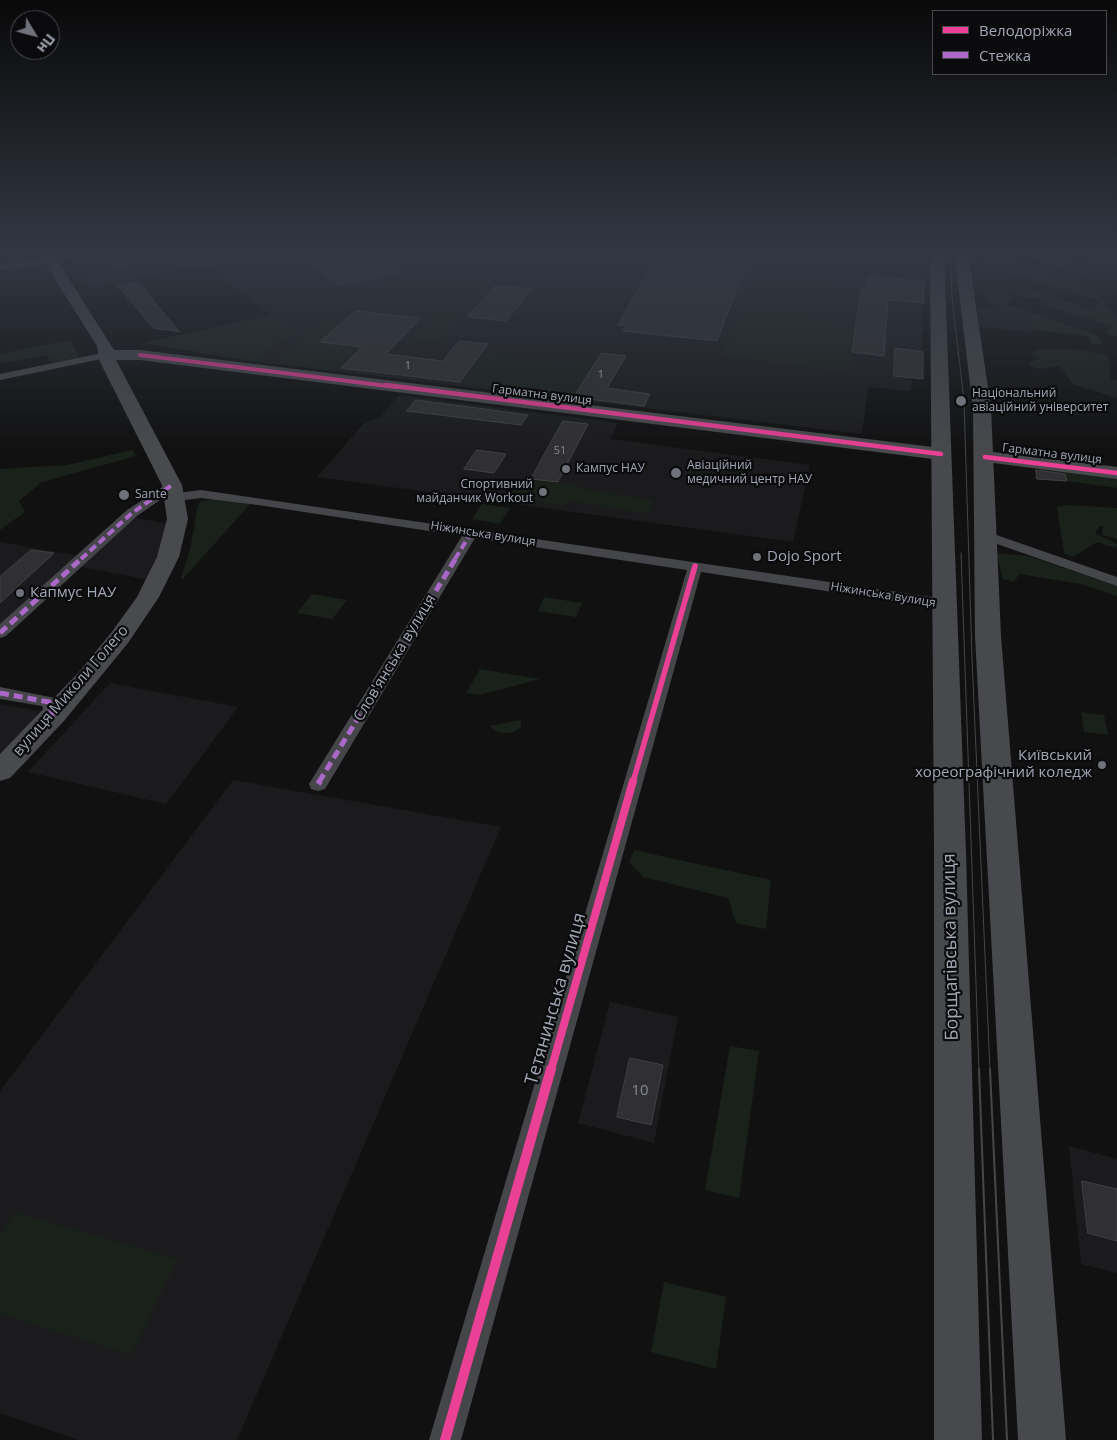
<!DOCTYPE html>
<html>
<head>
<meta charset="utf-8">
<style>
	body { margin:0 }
	#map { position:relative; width:1117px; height:1440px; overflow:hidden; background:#111; font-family:"Open Sans",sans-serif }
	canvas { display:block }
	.legend { position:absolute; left:932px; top:10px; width:175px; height:65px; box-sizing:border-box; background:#0b0b0d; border:1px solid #47494f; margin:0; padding:6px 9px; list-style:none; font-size:15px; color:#a1a7b3 }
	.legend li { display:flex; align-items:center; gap:10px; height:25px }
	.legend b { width:25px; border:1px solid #47494f }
	.north { position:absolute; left:10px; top:10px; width:50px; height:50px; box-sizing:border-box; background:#0b0b0d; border:1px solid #47494f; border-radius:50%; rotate:127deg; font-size:14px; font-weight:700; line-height:20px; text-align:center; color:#a1a7b3 }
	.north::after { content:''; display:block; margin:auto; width:18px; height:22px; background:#6f727a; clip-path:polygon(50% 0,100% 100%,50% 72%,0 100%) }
</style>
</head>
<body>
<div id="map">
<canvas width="1117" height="1440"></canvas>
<ul class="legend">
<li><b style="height:6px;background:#ea4096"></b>Велодоріжка</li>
<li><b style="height:6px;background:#ac68c9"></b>Стежка</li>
</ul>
<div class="north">Пн</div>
</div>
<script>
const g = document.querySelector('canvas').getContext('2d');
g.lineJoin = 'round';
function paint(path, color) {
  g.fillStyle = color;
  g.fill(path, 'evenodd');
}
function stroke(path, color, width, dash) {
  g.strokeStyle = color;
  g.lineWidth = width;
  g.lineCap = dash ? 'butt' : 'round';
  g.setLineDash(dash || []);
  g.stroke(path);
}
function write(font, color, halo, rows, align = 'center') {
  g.font = font + ' "Open Sans",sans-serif';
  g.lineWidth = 4.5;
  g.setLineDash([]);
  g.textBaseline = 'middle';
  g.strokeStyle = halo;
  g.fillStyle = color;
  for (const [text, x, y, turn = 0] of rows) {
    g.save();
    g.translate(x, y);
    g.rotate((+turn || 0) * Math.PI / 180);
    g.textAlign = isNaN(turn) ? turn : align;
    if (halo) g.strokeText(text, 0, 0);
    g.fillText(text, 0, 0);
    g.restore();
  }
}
const built = new Path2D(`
	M67 252H295L303 257 329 252H922L923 379 912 378 911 391 868 387 862 434 267 363 143 343 271 315 239 292 214 265 90 287Z
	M976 305 1013 309 1031 314 1035 332 980 327Z
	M399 395 618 423 610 439 810 465 793 542 317 477 365 422 378 419Z
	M132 517 168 524 150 580 76 566Z
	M0 542 80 556 0 629Z
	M110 683 238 707 166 804 28 772Z
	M0 704 45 712 0 759Z
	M233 780 501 827 237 1440H78L0 1413V1091Z
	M610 1002 678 1017 654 1143 578 1123Z
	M1069 1146 1117 1159V1273L1081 1264Z`);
const green = new Path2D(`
	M527 252H581L476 275 463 274 459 278 489 281 438 343 413 341 411 338 429 318 338 308 360 290Z
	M687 252H816L814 263Z
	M981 252H1039L1011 256 1004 260 1092 287 1117 317V336L1106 334 1112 326 1046 306 1047 300 1017 296 1010 289 1013 285 1095 310 1100 301 1017 275 996 273 986 267 992 265 983 258Z
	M1087 252H1101L1117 257V265L1096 264 1095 258Z
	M1051 256 1074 264 1086 263 1091 276 1086 277 1041 262 1038 257Z
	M760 260 818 265 814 283 861 288 859 314 812 309 810 318 857 324 851 373 721 355Z
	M981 285 1001 289 1014 299 1007 304 1097 335 1103 344 1092 345 1088 336 1036 330C1025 312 1008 309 989 304Z
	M355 311 321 342 372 348 342 368 460 382 479 353 573 364 576 359 596 362 574 397 273 363 323 319Z
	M271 315 294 330 256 362 143 343Z
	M71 340 79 358 51 363 47 355 0 364V354Z
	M1036 349 1077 350 1108 355 1111 380H1117V398L1073 384 1060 366 1041 369 1030 366 1029 361 1040 359 1031 355Z
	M132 450 136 456 42 482 19 501 25 512 0 530V469L67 465Z
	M1040 468 1117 478V488L1044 478 1040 474Z
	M520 479 579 485 577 487 654 500 648 514 568 501 564 506 511 496Z
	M215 498 251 503 182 580 181 577C187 561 191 546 194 529 196 520 195 510 200 502Z
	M482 504 510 508 500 524 472 519Z
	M1069 505 1117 508V539L1102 535 1103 526H1100L1095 533 1117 544 1116 548 1097 542 1073 557 1064 553 1057 507Z
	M996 553 1028 556 1117 586V596L1081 584 1019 574 1014 582 1003 579Z
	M312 594 347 600 332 619 297 613Z
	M544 597 582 603 576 617 538 611Z
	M480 669 540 679 479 695 466 693Z
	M1081 712 1104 715 1108 735 1084 732Z
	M521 720V727C511 736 499 735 489 726Z
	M634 850 771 880 766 929 736 923 728 898 643 877 629 862Z
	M730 1046 759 1051 739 1198 705 1190Z
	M15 1212 178 1259 131 1355 0 1314V1236Z
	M664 1282 726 1297 716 1369 651 1352Z`);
const building = new Path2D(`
	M104 252H119L129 264 116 267Z
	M162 252H217V258L174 266Z
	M359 252H405L406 258 383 262 398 273 339 285 308 262Z
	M660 253 748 260 717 341 623 331 626 326 618 325Z
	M868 276 924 281V303L888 300 884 356 852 352 861 290H867Z
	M138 281 163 312 180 332 153 328 117 285Z
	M495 286 532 289 506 321 468 317Z
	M356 311 421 318 386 354 443 361 459 341 488 344 460 382 341 368 362 347 320 342Z
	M895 348 923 352V379L894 376Z
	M602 353 626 356 607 388 650 394 644 406 574 397Z
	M416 400 477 408 528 415 521 425 407 411Z
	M563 421 588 424 558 482 531 479Z
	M477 450 506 454 494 473 464 469Z
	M1036 470 1065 474 1067 481 1037 479Z
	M31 550 54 553 0 603V577Z
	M630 1058 663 1065 651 1125 617 1117Z
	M1082 1181 1117 1189V1241L1088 1233Z`);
const street = new Path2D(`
	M50 257 54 260 53 262 0 271V265Z
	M107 352 111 353V357L0 380V374Z
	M172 481 179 485 177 488 137 516 6 636 0 638V624L127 510Z
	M201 490 945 599 953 604 945 609 701 572 461 1440H429L687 570 475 538 325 789 318 791 311 789 309 784 462 536 258 505 201 498 177 501 170 497 177 493Z
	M985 531 1117 577V586L980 538 978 535Z
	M0 687 55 698 62 716 59 720H47L42 706 0 699Z`);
const secondary = new Path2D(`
	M38 252H52L114 350H140L941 448 948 450 950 454 948 458 941 460 140 360H116L182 485 188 519 179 557 159 597 128 643 64 721 10 778 0 781V754L79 672 111 633 137 597 157 557 167 519 162 485 100 362 97 346Z
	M985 451 1117 467V479L978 461 976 457 978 453Z`);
const primary = new Path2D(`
	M930 252H944L966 853 982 1440H934V853Z
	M954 252H968L991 408 1001 636 1066 1440H1018L975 636 973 408Z`);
const tramFar1 = new Path2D(`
	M950 252 952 297 964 401 972 658 990 1070
	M961 553 979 1070`);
const tram = new Path2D(`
	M979 1069 993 1440
	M990 1069 1007 1440`);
const quietFar2 = new Path2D(`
	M81 559 132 513 172 485
	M455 559 471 533`);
const quietFar1 = new Path2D(`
	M0 633 82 558
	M0 693 49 702 53 716
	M319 782 456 558`);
const quiet = new Path2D(`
	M318 784 320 781`);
const cyclewayFar4 = new Path2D(`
	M140 355 396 387`);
const cyclewayFar3 = new Path2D(`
	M386 385 941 454
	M985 457 1117 473`);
const cyclewayFar2 = new Path2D(`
	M633 782 695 566`);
const cyclewayFar1 = new Path2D(`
	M551 1070 633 781`);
const cycleway = new Path2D(`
	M445 1440 551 1069`);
const markers = [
	[961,401,6,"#6f727a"],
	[566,469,5,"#6f727a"],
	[676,473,6,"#6f727a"],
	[543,492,5,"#6f727a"],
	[124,495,6,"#6f727a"],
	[757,557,5,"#6f727a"],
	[20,593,5,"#6f727a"],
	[1102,765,5,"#6f727a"]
];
const farNumbernames = [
	["1",408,366],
	["1",601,375],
	["51",560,451]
];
const farPoinames = [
	["Національний",972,394],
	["авіаційний університет",972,408],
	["Авіаційний",687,466],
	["медичний центр НАУ",687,480],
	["Кампус НАУ",576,469],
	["Спортивний",533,485,"right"],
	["майданчик Workout",533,499,"right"],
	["Sante",135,495]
];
const farStreetnames = [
	["Гарматна вулиця",542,395,7],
	["Гарматна вулиця",1052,454,7],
	["Ніжинська вулиця",483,534,9],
	["Ніжинська вулиця",883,595,9]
];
const poiNames = [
	["Dojo Sport",767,557],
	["Капмус НАУ",30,593],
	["Київський",1092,756,"right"],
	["хореографічний коледж",1092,773,"right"]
];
const streetNames = [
	["Слов'янська вулиця",395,658,-59],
	["вулиця Миколи Голего",71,691,-49]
];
const nearNumbernames = [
	["10",640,1091]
];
const nearStreetnames = [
	["Борщагівська вулиця",951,947,-91],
	["Тетянинська вулиця",556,999,-74]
];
paint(built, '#1b1b1d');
paint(green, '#1a201a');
paint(building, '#303032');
stroke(building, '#404145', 1);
paint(street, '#45464a');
paint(secondary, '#494a4e');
paint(primary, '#47494c');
stroke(tramFar1, '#45474a', 1);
stroke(tram, '#45474a', 2);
stroke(quietFar2, '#ac68c9', 4, [8, 4]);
stroke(quietFar1, '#ac68c9', 5, [9, 5]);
stroke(quiet, '#ac68c9', 6, [12, 6]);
stroke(cyclewayFar4, '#ea4096', 4);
stroke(cyclewayFar3, '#ea4096', 4.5);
stroke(cyclewayFar2, '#ea4096', 5.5);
stroke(cyclewayFar1, '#ea4096', 8);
stroke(cycleway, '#ea4096', 10);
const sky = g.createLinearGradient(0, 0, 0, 454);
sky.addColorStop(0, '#090909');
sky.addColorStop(0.56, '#323843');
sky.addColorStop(1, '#32384300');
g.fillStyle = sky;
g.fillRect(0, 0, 1117, 454);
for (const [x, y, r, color] of markers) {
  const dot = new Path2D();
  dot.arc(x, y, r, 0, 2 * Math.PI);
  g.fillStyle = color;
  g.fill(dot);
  stroke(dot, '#0b0b0d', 2);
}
write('11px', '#858993', null, farNumbernames);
write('12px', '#a1a7b3', '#0b0b0d', farPoinames, 'left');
write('12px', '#a1a7b3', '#0b0b0d', farStreetnames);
write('15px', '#a1a7b3', '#0b0b0d', poiNames, 'left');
write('15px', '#a1a7b3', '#0b0b0d', streetNames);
write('15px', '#858993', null, nearNumbernames);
write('18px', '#a1a7b3', '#0b0b0d', nearStreetnames);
</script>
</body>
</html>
